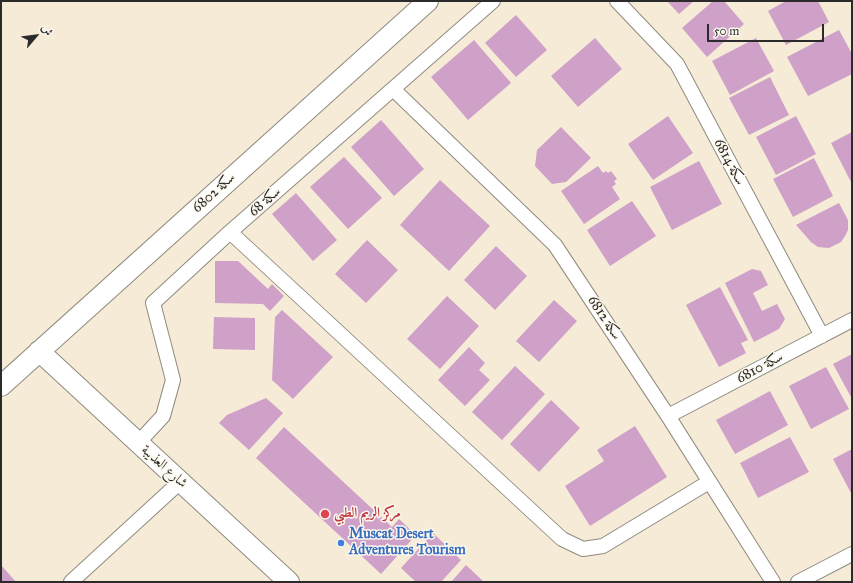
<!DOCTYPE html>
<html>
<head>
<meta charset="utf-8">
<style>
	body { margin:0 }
	#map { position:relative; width:853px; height:583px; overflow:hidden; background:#f5ebd6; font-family:"IM FELL Great Primer",Amiri,serif }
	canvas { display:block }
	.frame { position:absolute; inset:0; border:2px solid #2b2b2b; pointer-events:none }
	.north { position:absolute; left:16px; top:16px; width:40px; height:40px; -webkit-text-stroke:3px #fbf7ec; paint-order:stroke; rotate:62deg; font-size:11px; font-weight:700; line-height:16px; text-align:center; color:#2b2b2b }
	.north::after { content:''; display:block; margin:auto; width:14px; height:18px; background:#2b2b2b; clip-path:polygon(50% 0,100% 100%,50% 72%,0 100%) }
	.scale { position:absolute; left:707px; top:24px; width:117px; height:18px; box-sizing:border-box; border:2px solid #2b2b2b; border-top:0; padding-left:5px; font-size:12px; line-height:14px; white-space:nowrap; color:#2b2b2b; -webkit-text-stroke:3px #fbf7ec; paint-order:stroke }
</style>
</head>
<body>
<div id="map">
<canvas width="853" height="583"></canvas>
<div class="frame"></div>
<div class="north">ش</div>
<div class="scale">50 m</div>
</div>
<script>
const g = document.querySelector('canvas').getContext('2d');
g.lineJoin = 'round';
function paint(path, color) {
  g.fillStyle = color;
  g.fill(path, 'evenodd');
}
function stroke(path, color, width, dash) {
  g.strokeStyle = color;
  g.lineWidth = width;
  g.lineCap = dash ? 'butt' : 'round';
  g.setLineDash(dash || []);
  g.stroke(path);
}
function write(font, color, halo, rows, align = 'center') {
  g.font = font + ' "IM FELL Great Primer",Amiri,serif';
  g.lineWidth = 3;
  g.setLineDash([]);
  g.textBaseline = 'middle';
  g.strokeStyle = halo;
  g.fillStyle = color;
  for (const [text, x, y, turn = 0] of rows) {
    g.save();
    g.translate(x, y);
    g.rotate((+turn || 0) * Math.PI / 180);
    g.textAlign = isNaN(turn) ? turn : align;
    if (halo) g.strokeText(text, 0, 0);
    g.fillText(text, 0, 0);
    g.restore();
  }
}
const building = new Path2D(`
	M667 1H694L679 14Z
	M713 1H724L744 24 707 57 682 28Z
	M786 1H818L829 22 786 45 768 11Z
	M516 15 547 50 516 77 485 43Z
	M839 30 852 54V74L808 96 787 57Z
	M595 38 622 69 578 107 551 76Z
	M756 38 774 71 730 95 712 61Z
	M474 40 511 83 468 120 431 77Z
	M770 77 789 115 749 135 729 98Z
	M668 116 693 153 653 180 628 144Z
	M796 116 816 154 776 175 756 137Z
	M381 120 424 169 394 196 351 147Z
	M561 127 591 158 566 182 552 184 535 166 537 150Z
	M852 132V184L831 143Z
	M344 157 382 198 348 229 310 187Z
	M814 158 833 196 793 217 773 179Z
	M699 161 722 204 672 230 650 187Z
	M598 166 603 173 606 171 608 173 611 171 617 179 614 181 616 184 612 187 620 199 584 224 561 191Z
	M440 180 490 226 449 271 400 225Z
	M296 193 337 240 313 261 272 214Z
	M632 201 656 236 610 266 587 230Z
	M839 203 848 220V230L845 236 841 242 829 248 818 247 811 242 796 225Z
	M367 240 398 270 366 303 335 274Z
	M496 246 527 276 495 310 464 280Z
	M215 261H238L268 289 272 284 284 296 270 311 263 304 215 303Z
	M752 269 761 271 768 285 753 293 762 311 777 304 785 319 779 329 754 342 725 283Z
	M720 287 748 340 741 343 746 353 719 367 686 305Z
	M447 296 479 326 440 369 407 339Z
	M554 300 577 321 539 362 516 341Z
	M282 310 333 357 293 399 272 380 275 317Z
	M214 317 255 318V350L213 349Z
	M469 347 485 363 479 370 490 380 465 406 438 380Z
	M852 354V399L833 364Z
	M515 366 545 394 502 440 472 412Z
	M826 367 849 409 811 429 789 386Z
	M770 391 788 425 735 454 716 420Z
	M266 398 283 413 249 450 219 423 227 415Z
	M551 400 580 428 539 472 510 444Z
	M635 426 667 477 590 526 565 486 604 461 597 450Z
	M284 427 392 527 399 519 416 535 381 574 256 458Z
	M790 437 809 472 758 498 740 463Z
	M852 449V495L833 459Z
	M433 533 461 560 441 582H416L401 568Z
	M1 565 16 582H1Z
	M466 565 484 582H451Z`);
const street = new Path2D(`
	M617 1 677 64 822 336
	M393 89 555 245 668 416 773 582
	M230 232 562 539 583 549 603 546 709 482
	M668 416 852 320
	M138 443 163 416 173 380 153 303 230 232 493 1
	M71 582 181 481
	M798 582 852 554`);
const secondary = new Path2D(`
	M39 351 289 582
	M1 386 428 1`);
const markers = [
	[325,514,5,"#e0444e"],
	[341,543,4,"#3f7fe0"]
];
const streetNames = [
	["سكة 6814",729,162,62],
	["سكة 6802",214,193,-42],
	["68 سكة",265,202,-41],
	["سكة 6812",604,318,57],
	["سكة 6810",760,368,-28],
	["شارع العذيبة",164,467,42]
];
const healthNames = [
	["مركز الريم الطبي",334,514]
];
const shopNames = [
	["Muscat Desert",349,535],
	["Adventures Tourism",349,551]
];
paint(building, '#cfa0c8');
stroke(street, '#908b80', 16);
stroke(secondary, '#908b80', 22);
stroke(street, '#fff', 14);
stroke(secondary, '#fff', 20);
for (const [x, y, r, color] of markers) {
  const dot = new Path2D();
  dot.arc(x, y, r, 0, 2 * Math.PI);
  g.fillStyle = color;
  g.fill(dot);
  stroke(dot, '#fbf7ec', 1.5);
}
write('14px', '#2b2b2b', '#fbf7ec', streetNames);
write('bold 14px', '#be3a42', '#fbf7ec', healthNames, 'left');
write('bold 14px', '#366cbe', '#fbf7ec', shopNames, 'left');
</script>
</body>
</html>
